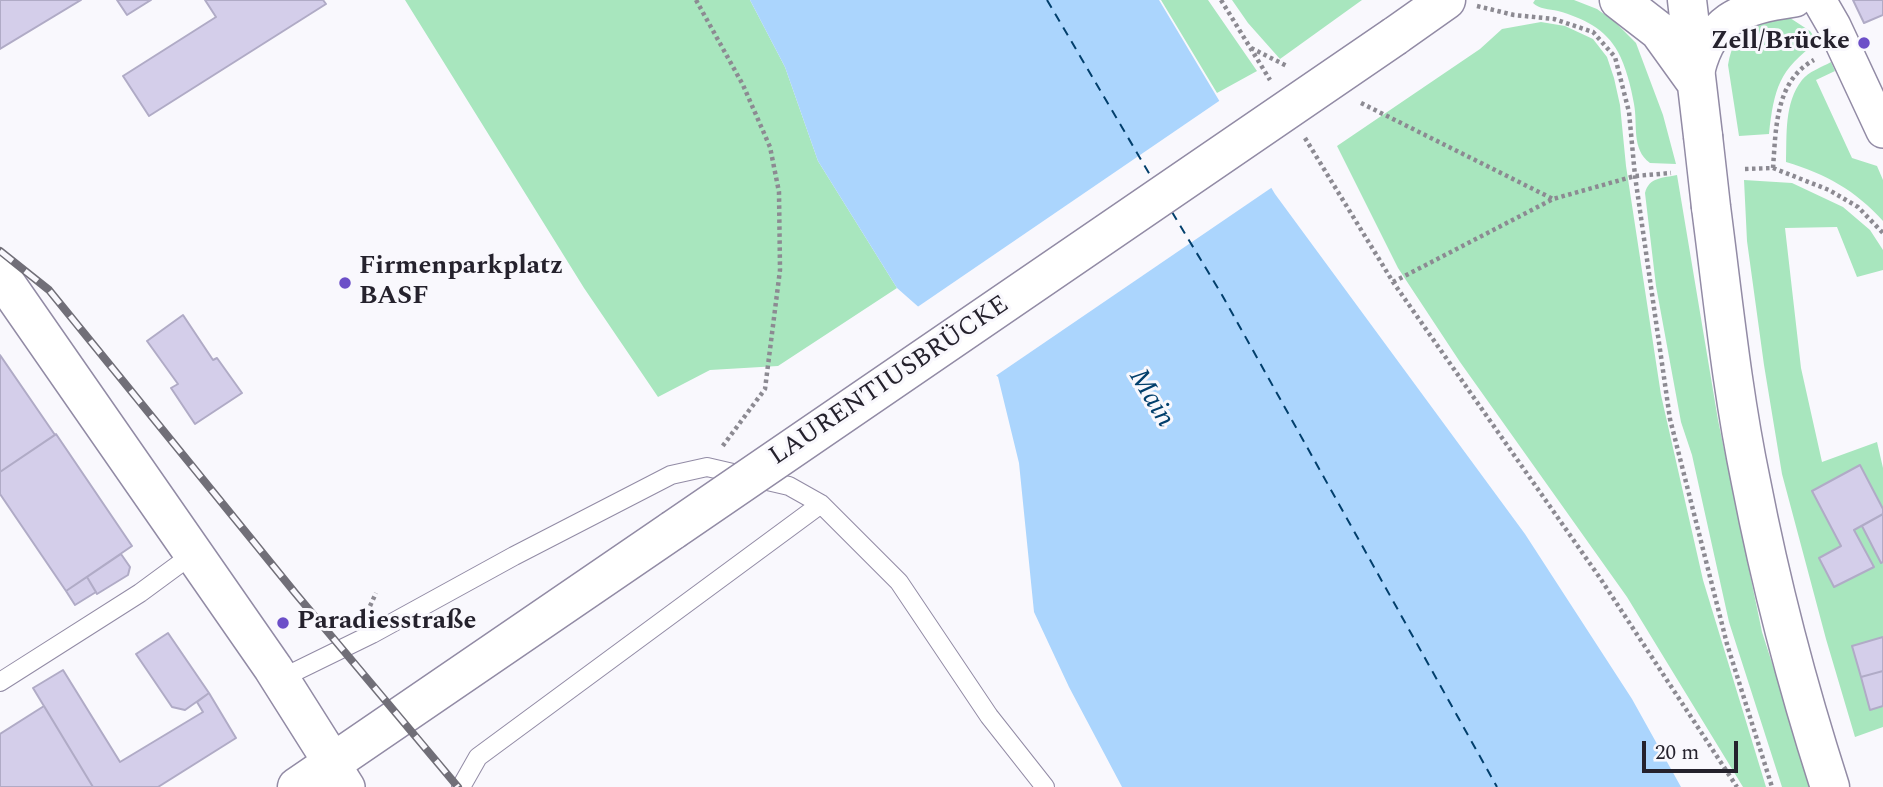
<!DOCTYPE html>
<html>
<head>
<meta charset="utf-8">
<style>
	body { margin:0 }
	#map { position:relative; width:1883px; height:787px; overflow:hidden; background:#f9f8fd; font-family:Spectral,serif }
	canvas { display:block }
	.scale { position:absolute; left:1642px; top:741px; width:96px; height:32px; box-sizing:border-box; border:4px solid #25222d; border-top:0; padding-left:9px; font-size:21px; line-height:24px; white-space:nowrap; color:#25222d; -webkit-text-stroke:5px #f9f8fd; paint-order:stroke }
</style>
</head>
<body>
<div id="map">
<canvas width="1883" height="787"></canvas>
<div class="scale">20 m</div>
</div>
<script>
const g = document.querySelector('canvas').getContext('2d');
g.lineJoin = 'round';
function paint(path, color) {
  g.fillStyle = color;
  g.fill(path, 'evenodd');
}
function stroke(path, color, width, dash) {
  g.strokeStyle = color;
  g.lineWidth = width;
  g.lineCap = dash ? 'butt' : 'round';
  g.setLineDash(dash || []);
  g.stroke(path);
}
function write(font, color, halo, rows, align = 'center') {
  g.font = font + ' Spectral,serif';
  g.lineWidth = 6;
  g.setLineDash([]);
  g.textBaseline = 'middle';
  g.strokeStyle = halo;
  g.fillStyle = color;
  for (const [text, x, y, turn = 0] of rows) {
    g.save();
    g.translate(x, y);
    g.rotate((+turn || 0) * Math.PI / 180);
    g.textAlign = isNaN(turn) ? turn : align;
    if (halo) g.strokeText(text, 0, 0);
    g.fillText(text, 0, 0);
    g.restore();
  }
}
const green = new Path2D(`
	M405 0H750L785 67 818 161 897 288 778 366 710 370 658 397 584 288Z
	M1161 0H1208L1257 71 1217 93Z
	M1232 0H1362L1280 59 1248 23Z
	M1535 0H1574L1597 9 1615 22 1636 43 1663 115 1676 164 1650 163C1631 149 1638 125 1634 104 1631 87 1626 67 1618 52 1606 29 1583 18 1558 11 1549 9 1539 9 1533 3Z
	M1787 16 1810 31 1818 42C1779 69 1774 89 1769 134L1739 136 1728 65C1735 26 1753 24 1787 16Z
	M1541 22 1565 26 1593 39 1607 57 1614 78 1620 105 1626 166 1661 395 1703 580 1766 787H1743L1627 597 1460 362 1398 268 1337 146 1480 49 1502 29Z
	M1831 62 1835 71 1816 80 1852 158 1877 166 1883 180V221C1855 190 1826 174 1786 162 1787 135 1784 103 1802 80 1808 72 1822 67 1831 62Z
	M1677 175 1718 420 1762 632 1812 787H1782L1729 622 1692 455 1681 422 1656 286 1645 193C1649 177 1663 178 1677 175Z
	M1744 180 1792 183 1843 207 1870 230 1883 250V270L1857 277 1837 227 1785 228 1801 368 1822 462 1877 442 1883 468V509L1860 466 1812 491 1841 546 1819 558 1834 587 1873 567 1854 530 1862 526 1881 563 1883 562V727L1855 737 1826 639 1782 474 1764 365 1747 241Z`);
const water = new Path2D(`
	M750 0H1159L1275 194 1525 534 1632 699 1681 787H1122L1069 687 1034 612 1019 463 998 377 897 288 818 161 785 67Z`);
const pier = new Path2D(`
	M1222 99 1274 186 994 377 916 308Z`);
const ferry = new Path2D(`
	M1047 0 1153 180
	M1172 212 1222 295 1497 787`);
const building = new Path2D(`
	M0 0H81L0 49Z
	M117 0H151L127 15Z
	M205 0H323L326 4 149 116 123 76 216 17Z
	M1853 0H1883V15L1864 23Z
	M183 315 213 360 217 358 242 393 195 424 171 388 178 384 147 341Z
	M0 355 55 435 0 472Z
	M56 434 132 546 66 591 0 494V472Z
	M1860 465 1883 509V514L1854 530 1874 567 1834 587 1819 558 1841 546 1812 491Z
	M1883 514V562L1881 563 1862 526Z
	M121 554 130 567 128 575 97 594 87 577Z
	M87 577 96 592 75 605 66 591Z
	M168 633 209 693 185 710 172 707 136 654Z
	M1883 637V671L1861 677 1852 646Z
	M63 670 120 762 203 712 197 702 209 693 236 738 158 787H93L33 688Z
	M1883 671V706L1870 710 1861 677Z
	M44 706 93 787H0V734Z`);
const path = new Path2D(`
	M696 0 743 85 770 147 779 192 780 270 765 389 722 447
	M1221 0 1270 80
	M1477 6 1514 15 1554 19 1593 32 1615 57 1629 112 1635 176 1670 419 1727 644 1772 787
	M1251 48 1287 66
	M1361 103 1553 199
	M1305 138 1393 282 1600 578 1737 787
	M1773 168C1776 129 1775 81 1814 60
	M1745 169 1773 168 1829 190 1858 207 1883 233
	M1393 282 1553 199 1635 176 1671 173
	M370 606 376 593`);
const service = new Path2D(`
	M280 679 372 634 514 556 671 475 707 467 789 486 821 504 899 582 989 716 1045 787
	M0 682 140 593 193 554
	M461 787 478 757 821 504`);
const minor = new Path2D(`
	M1819 0 1834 26 1883 131
	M1696 80C1707 19 1739 8 1795 0
	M333 763 348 787`);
const tertiary = new Path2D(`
	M0 275 273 668 333 763`);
const secondary = new Path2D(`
	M1619 0 1659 31 1695 81
	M1687 0 1703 136
	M1395 36 1446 0
	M1711 207C1723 299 1732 391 1751 482 1771 585 1798 688 1830 787
	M297 787 673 530`);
const rail = new Path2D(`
	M0 251 49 290 296 594 458 787`);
const secondaryBridge = new Path2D(`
	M1703 136 1711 207
	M673 530 1395 36`);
const markers = [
	[1864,43,7,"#6c4fc8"],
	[345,283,7,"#6c4fc8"],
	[283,623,7,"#6c4fc8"]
];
const poiNames = [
	["Zell/Brücke",1850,43,"right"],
	["Firmenparkplatz",359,268],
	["BASF",359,298],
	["Paradiesstraße",297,623]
];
const streetNames = [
	["LAURENTIUSBRÜCKE",890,382,-34]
];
const waterNames = [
	["Main",1150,399,59]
];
paint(green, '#a8e6be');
paint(water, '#abd5fd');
paint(pier, '#f9f8fd');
stroke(ferry, '#023f6c', 2, [9, 7]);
paint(building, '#d4ceea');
stroke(building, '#b0abc6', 2);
stroke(service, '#928ba5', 20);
stroke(minor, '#928ba5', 36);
stroke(tertiary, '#928ba5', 41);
stroke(secondary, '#928ba5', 41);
stroke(path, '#8c8a92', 4.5, [3.5, 3.5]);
stroke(service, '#fff', 18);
stroke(minor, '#fff', 33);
stroke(tertiary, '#fff', 38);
stroke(secondary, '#fff', 38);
stroke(rail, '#716f78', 8);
stroke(rail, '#f9f8fd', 5, [16]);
stroke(secondaryBridge, '#928ba5', 41, []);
stroke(secondaryBridge, '#fff', 38);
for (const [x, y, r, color] of markers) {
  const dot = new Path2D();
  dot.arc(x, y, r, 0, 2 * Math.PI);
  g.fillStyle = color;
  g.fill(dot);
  stroke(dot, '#f9f8fd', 2.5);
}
write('bold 26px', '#25222d', '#f9f8fd', poiNames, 'left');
write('26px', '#25222d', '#f9f8fd', streetNames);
write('italic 28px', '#023f6c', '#f9f8fd', waterNames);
</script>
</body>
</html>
